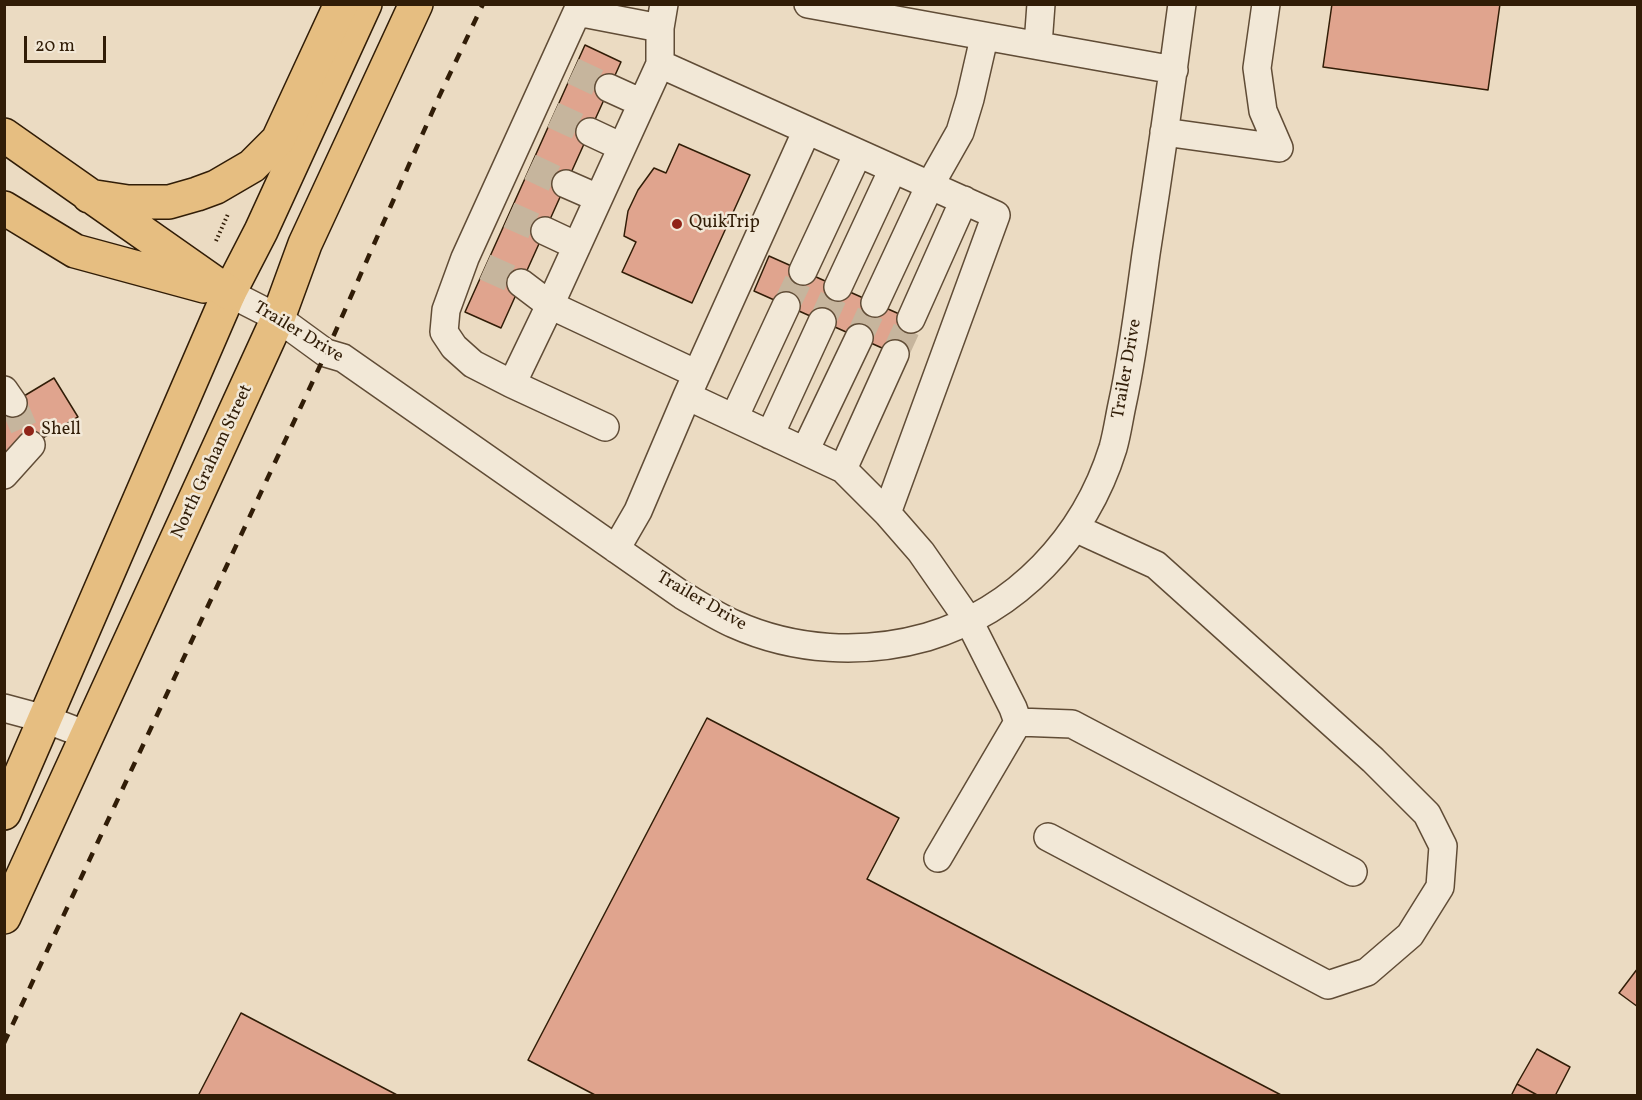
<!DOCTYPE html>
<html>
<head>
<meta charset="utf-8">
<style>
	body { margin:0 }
	#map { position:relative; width:1642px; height:1100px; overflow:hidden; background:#ebdbc2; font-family:Vollkorn,serif }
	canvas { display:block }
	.frame { position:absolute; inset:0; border:6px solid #311d07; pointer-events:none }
	.scale { position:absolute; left:24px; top:36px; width:82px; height:27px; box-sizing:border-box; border:3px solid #311d07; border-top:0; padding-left:8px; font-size:18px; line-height:21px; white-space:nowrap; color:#311d07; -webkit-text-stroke:4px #f2e8d7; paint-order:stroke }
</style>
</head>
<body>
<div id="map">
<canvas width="1642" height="1100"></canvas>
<div class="frame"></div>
<div class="scale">20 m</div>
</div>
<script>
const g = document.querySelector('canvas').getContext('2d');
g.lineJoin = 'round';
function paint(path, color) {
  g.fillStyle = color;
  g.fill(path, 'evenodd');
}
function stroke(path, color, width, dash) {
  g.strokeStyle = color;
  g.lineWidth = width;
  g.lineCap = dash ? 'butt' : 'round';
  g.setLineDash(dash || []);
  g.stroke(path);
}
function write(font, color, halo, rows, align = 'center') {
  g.font = font + ' Vollkorn,serif';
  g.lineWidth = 5;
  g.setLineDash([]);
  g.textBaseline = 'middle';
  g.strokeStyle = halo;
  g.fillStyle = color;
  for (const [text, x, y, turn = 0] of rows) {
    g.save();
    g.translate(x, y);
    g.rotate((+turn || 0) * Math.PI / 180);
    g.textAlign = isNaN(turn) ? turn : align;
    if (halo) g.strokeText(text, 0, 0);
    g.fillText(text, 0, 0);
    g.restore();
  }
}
const building = new Path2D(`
	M1332 4H1500L1488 90 1323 67Z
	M585 45 621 62 501 328 465 312Z
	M679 144 750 175 692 303 622 272 636 242 624 236 628 211 638 190 654 168 666 173Z
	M769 256 915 321 900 356 754 291Z
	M54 378 78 417 4 461V408Z
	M707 718 899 818 867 879 1283 1096H597L528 1060Z
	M1638 968V1007L1619 993Z
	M241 1013 399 1096H198Z
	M1537 1049 1570 1067 1555 1096H1539L1517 1084Z
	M1517 1084 1539 1096H1511Z`);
const minorTunnel = new Path2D(`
	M573 71 609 88
	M553 115 590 132
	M530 167 566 184
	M509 215 545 231
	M485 267 521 283
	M786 306 803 271
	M822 322 838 287
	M859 338 875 303
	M895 354 911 319
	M13 403 31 445`);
const path = new Path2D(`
	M216 241 228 214`);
const minor = new Path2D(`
	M808 4C930 27 1052 48 1174 70
	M1038 45 1041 4
	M660 64 996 215 887 513
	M609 88 642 103
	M590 132 622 147
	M1164 132 1279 148 1263 111 1257 68 1266 4
	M566 184 598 198
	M545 231 577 246
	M803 271 858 153
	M521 283 550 305 697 374
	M838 287 893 169
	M229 293 278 318 326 353 343 358 682 595C699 605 716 616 734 624 794 651 863 655 927 637 1017 610 1085 538 1113 448 1117 434 1119 419 1122 405 1133 355 1139 304 1146 254 1159 171 1171 88 1182 4
	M875 303 930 185 960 132 970 99 984 38
	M911 319 964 200
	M512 384 473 364 454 347 444 332 446 310 465 258 577 12 660 28
	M4 390 13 403
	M687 396 843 469 887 513 921 552 969 621 1013 708 1018 722 1072 724 1353 872
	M734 418 786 306
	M605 427 512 384 550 305 660 64V28L664 4
	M770 435 822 322
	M805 451 859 338
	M843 469 895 354
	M4 475 31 445
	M616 549 638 511 687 396 807 130
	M4 708 45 719 87 735
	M1048 837 1328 985 1367 972 1410 935 1440 887 1443 846 1427 814 1373 760 1156 565 1075 528
	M938 858 1018 722`);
const major = new Path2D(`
	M4 813 229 293 261 231 365 4
	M4 917 278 318 305 244 416 4`);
const highway = new Path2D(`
	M4 135 229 293
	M89 196 128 202H169L197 194 216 187 252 166 278 140 341 4
	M4 208 75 251 204 286`);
const rail = new Path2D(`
	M4 1043 326 353 438 99 483 4`);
const markers = [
	[677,224,6,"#8f2418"],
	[29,431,6,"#8f2418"]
];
const poiNames = [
	["QuikTrip",689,224],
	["Shell",41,431]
];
const streetNames = [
	["Trailer Drive",298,333,31],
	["Trailer Drive",1128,369,-80],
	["North Graham Street",213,462,-65],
	["Trailer Drive",701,602,30]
];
paint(building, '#e0a48e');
stroke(building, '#311d07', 1.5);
stroke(minorTunnel, '#c6b59d', 27, [27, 14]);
stroke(minor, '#604c36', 30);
stroke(major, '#311d07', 36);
stroke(highway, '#311d07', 36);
stroke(path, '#311d07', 4, [1.5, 3]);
stroke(minor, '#f2e8d7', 27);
stroke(major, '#e6be81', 33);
stroke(highway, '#e6be81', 33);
stroke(rail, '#311d07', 4.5, [10, 10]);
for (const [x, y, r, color] of markers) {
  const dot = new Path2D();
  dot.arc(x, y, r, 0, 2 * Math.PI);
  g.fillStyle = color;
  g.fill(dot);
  stroke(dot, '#f2e8d7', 2);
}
write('18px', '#311d07', '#f2e8d7', poiNames, 'left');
write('18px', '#311d07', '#f2e8d7', streetNames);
</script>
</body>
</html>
